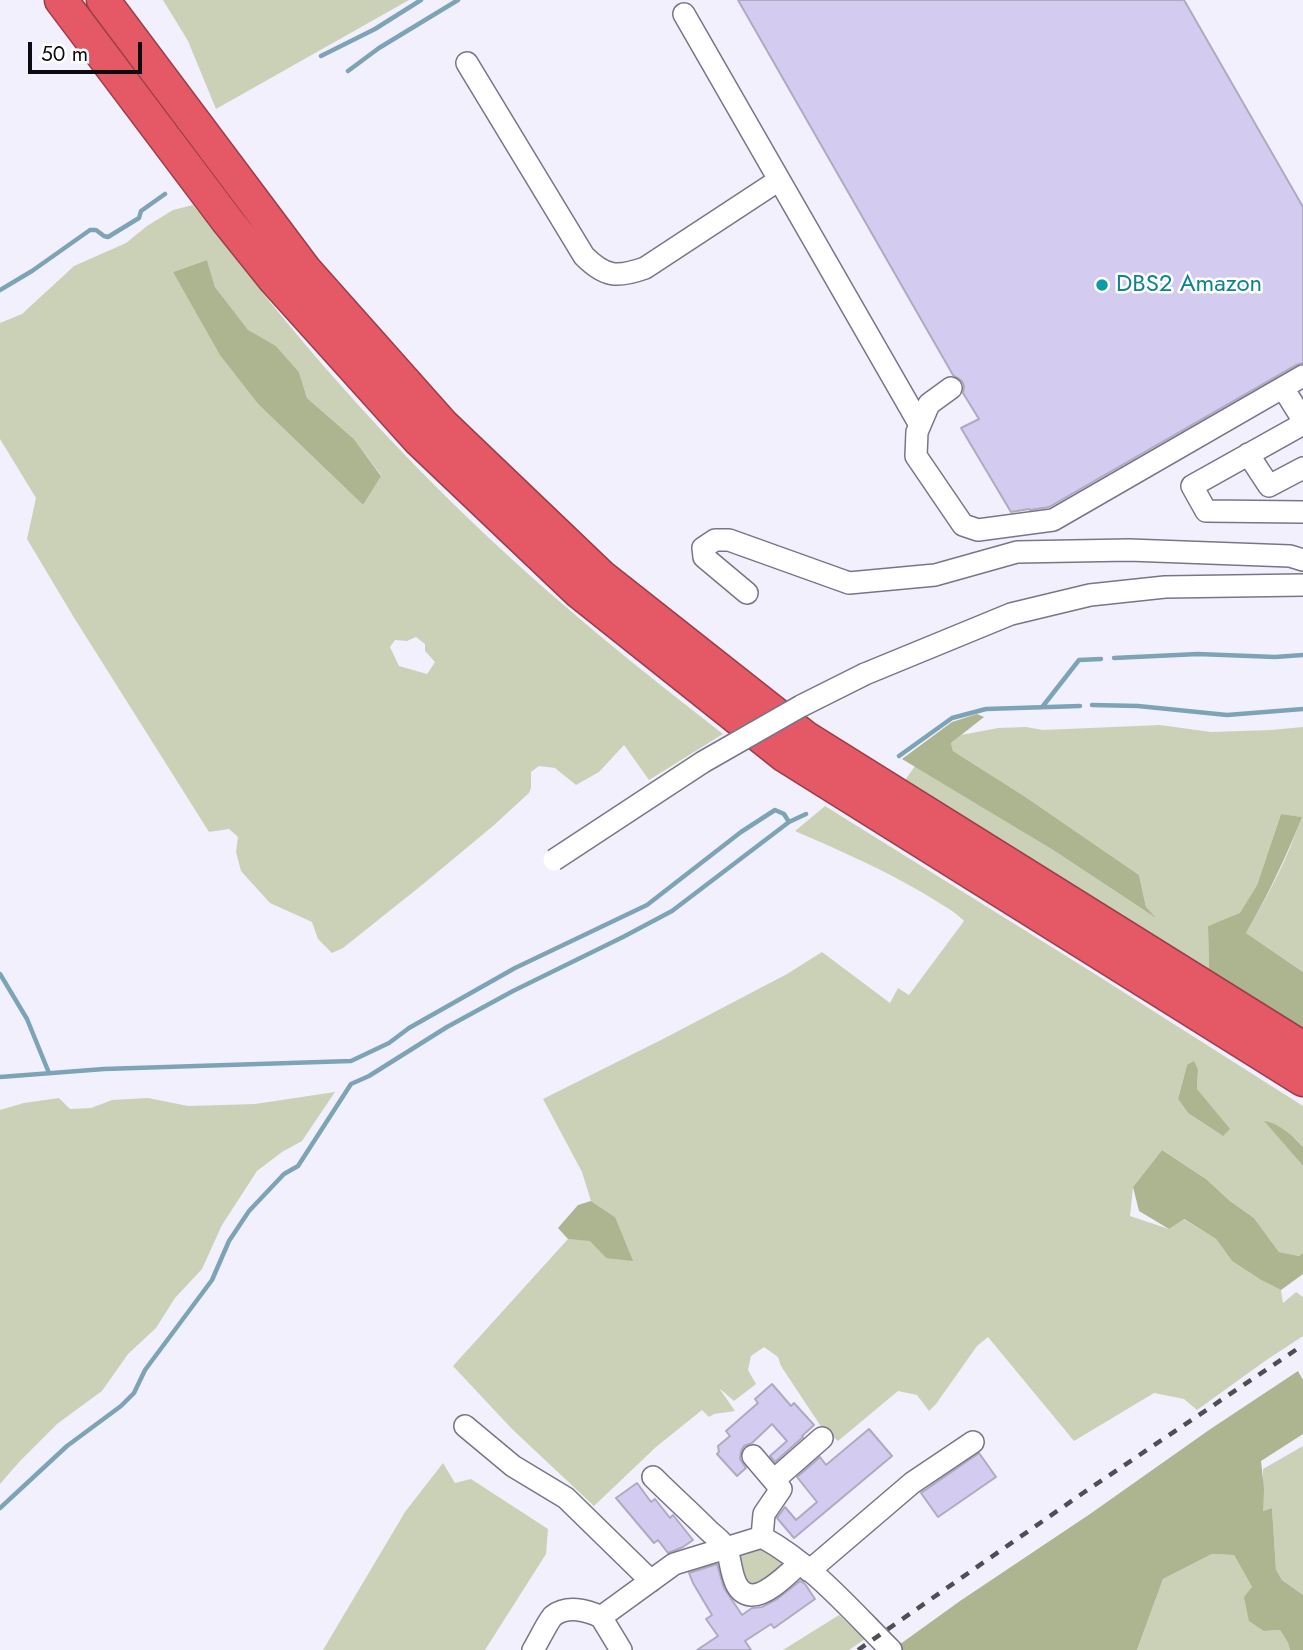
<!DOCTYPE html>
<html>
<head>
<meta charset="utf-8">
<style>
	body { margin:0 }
	#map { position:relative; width:1303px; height:1650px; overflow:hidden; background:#f3f0fd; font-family:Jost,sans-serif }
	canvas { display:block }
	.scale { position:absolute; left:28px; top:42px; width:114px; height:32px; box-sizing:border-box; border:4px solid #0d0b12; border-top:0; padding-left:9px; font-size:21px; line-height:24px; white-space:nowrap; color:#0d0b12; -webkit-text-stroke:5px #fff; paint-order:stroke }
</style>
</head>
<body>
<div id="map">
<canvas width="1303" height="1650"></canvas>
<div class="scale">50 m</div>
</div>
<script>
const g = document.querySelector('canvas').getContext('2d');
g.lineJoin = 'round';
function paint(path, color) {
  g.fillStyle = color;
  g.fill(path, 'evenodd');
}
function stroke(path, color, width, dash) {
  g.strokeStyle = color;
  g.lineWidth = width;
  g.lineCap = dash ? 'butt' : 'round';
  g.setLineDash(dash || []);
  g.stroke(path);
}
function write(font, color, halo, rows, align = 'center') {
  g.font = font + ' Jost,sans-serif';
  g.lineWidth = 5;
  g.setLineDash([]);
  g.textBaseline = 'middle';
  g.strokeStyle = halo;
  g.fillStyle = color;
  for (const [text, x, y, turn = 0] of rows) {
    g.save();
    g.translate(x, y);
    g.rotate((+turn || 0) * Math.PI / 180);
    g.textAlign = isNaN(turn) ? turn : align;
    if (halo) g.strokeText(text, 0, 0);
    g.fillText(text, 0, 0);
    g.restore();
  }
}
const green = new Path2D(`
	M163 0H409L216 109 188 41Z
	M193 205C242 267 291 330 344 389 389 440 438 490 488 537 562 607 642 671 723 734L649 780 624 745 599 772 576 785 555 768 539 766 531 772V788L529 793 493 826 422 885 343 948 332 953 318 939 312 922 270 903 241 871 236 852 238 837 229 829 209 832 73 616 27 539 36 498 0 439V323L22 314 74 266 126 243 147 226 173 210ZM207 260 215 287 248 331 276 346 299 372 307 398 354 439 381 475 363 505 259 405 173 272ZM416 637 425 644V651L435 662 427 674 399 666 390 647 395 640 407 641Z
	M1160 725 1211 732 1271 730 1303 727V972L1246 933C1267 897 1289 857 1301 817L1281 814 1257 885 1240 914 1208 926 1209 973 903 783 915 766 1053 850 1153 916 1146 907 1139 875 1024 796 953 751 951 743 961 735 998 728 1026 727 1043 730Z
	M825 806 1095 974 1303 1106V1147L1296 1139 1265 1122 1303 1166V1253L1299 1256 1279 1252 1254 1218 1230 1201 1206 1179 1162 1150 1133 1187 1130 1216 1169 1229 1183 1219 1216 1239 1232 1261 1261 1280 1281 1290 1283 1303 1296 1292 1303 1297V1336L1265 1361 1197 1410 1184 1399 1154 1393 1074 1441 988 1337 977 1346 936 1404 929 1411 917 1395 898 1391 838 1441 822 1428 781 1366 778 1357 764 1347 751 1356 748 1370 756 1384 734 1401 719 1388 735 1411 714 1414 709 1417 702 1410 656 1447 594 1506 512 1429 453 1366 568 1239 590 1240 606 1258 615 1217 591 1201 582 1172 543 1099 661 1040 787 974 822 952 890 1003 898 988 909 995 964 921C952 909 937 902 923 893 882 869 839 850 795 831ZM1187 1065 1198 1070 1197 1089 1223 1136 1188 1113 1178 1099Z
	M335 1092 302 1141 282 1152 257 1171 222 1225 202 1269 175 1298 156 1328 128 1354 102 1391 57 1424 21 1460 0 1484V1110L24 1103 59 1098 70 1109 91 1108 112 1100 148 1098 188 1106 255 1104Z
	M1303 1446V1595L1282 1580 1276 1571 1272 1508 1263 1511V1469Z
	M443 1463 455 1483 471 1479 548 1529 546 1554 485 1650H323L405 1512Z
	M756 1543 784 1558 785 1569 749 1589 731 1553Z
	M1212 1554 1234 1555 1252 1587 1264 1631 1280 1630 1288 1643 1290 1650H1137L1163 1579Z
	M839 1615 865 1639 849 1650H783Z`);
const forest = new Path2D(`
	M207 260 215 287 248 330 276 346 299 372 307 398 354 439 381 476 363 505 259 405 220 355 173 272Z
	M977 714 984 717 951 743 953 751 1024 796 1139 875 1146 907 1156 918 1053 850 902 759 952 722Z
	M1281 814 1302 817C1286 857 1268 895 1246 933L1303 972V1030L1209 973 1208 926 1240 913 1257 885Z
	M1194 1061 1198 1070 1197 1089 1230 1129 1223 1136 1188 1113 1178 1099 1187 1065Z
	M1264 1121C1279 1123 1293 1136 1303 1147V1166Z
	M1162 1150 1206 1179 1230 1201 1254 1218 1279 1252 1299 1256 1303 1253V1274L1281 1290 1261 1280 1232 1261 1216 1239 1184 1219 1169 1229 1139 1211 1133 1187Z
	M591 1201 615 1217 633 1261 606 1258 590 1241 568 1239 558 1228 578 1205Z
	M1298 1371 1303 1380V1434L1261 1461 1264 1489 1263 1511 1272 1508 1276 1570 1282 1580 1303 1595V1650H1290L1288 1643 1280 1630 1264 1631 1249 1621 1244 1597 1252 1587 1234 1555 1212 1554 1163 1579 1137 1650H892L960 1601 1090 1514 1209 1430Z`);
const stream = new Path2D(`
	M321 56 375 29 421 0
	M348 71 379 48 458 0
	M0 290 32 271 90 230H96L104 236 108 237 139 218 141 211 165 194
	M1114 658 1198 654 1275 657 1303 655
	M1092 705 1138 706 1227 715 1303 709
	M1043 706 1079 660 1101 659
	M899 756 952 718 986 709 1080 706
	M0 974 27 1019 49 1073
	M0 1077 104 1069 351 1061 389 1043 409 1028 515 968 647 905 741 832 775 810 784 814 789 822
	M0 1508 67 1446 121 1406 134 1393 145 1370 212 1280 229 1241 249 1211 284 1174 298 1166 351 1084 369 1076 447 1027 513 991 623 937 672 911 789 822 806 814`);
const building = new Path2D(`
	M738 0H1184L1303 207V363L1296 365 1049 507 1030 510 1029 509 1011 512 961 428 979 419 963 393 964 386 962 381 953 375Z
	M772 1384 791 1406 794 1403 814 1425 802 1436 803 1437 775 1462 770 1456 787 1441 772 1424 752 1443 744 1446 741 1451 740 1459 746 1468 737 1476 717 1454 719 1452 718 1446 730 1436 726 1431 758 1403 755 1399Z
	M869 1429 892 1456 794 1538 777 1518 785 1507 796 1520 817 1502 797 1477 820 1457 826 1465Z
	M979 1453 996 1477 938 1517 921 1493Z
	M637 1483 651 1502 655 1499 670 1518 673 1515 693 1540 683 1547 668 1553 658 1540 654 1543 616 1498Z
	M717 1564 724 1588 742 1615 752 1608 762 1607 777 1599 800 1581 805 1584 815 1599 774 1628 771 1624 745 1641 751 1650H697L718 1636 706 1619 712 1615 693 1583 689 1573Z`);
const minor = new Path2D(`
	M684 14 920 425
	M467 63 584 256C605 277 617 278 645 268L779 180
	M951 388 929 404 917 432 916 456 963 525 978 530 1053 520 1303 376
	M1283 388 1303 420
	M1303 424 1192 486 1206 511 1303 512
	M1248 454 1269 486 1303 468
	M747 593 704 557 703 548 715 540H729L849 583 935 575 1017 552 1129 550 1290 556 1303 560
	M865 674 1011 614 1090 595 1165 587 1303 585
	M465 1426 513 1466 566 1498 651 1581
	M753 1456 781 1489 764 1514 762 1537
	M653 1477C671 1495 690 1512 708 1530 714 1536 724 1542 727 1550 732 1563 731 1593 751 1595 767 1596 789 1573 800 1563
	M774 1480 822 1438
	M809 1571 912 1483 973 1442
	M533 1650C538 1642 548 1621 553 1616 567 1605 587 1610 601 1617
	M621 1650 601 1617 674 1564 762 1537C812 1564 851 1610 891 1650`);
const highway = new Path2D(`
	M61 0 226 219 274 279 419 440 579 592 785 756 1303 1080
	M103 0 306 271 442 424 601 576 805 737 1303 1048`);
const rail = new Path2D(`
	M858 1650 1083 1493 1303 1345`);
const minorBridge = new Path2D(`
	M554 860 703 762 801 706 865 674`);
const markers = [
	[1102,285,7,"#0f9aa8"]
];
const cultureNames = [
	["DBS2 Amazon",1116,285]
];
paint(green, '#cbd1b6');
paint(forest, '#acb490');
stroke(stream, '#7da4b6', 4.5);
paint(building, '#d4ccf0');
stroke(building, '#afaabf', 2);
stroke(minor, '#797588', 24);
stroke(highway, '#993e49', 35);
stroke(minor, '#fff', 21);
stroke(highway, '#e55966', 32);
stroke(rail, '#4f4d55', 4.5, [9, 9]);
stroke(minorBridge, '#797588', 24, []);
stroke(minorBridge, '#fff', 21);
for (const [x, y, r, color] of markers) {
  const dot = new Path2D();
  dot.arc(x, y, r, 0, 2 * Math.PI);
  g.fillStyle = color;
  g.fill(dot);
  stroke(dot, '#fff', 2.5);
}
write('24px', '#0d838f', '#fff', cultureNames, 'left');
</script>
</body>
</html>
